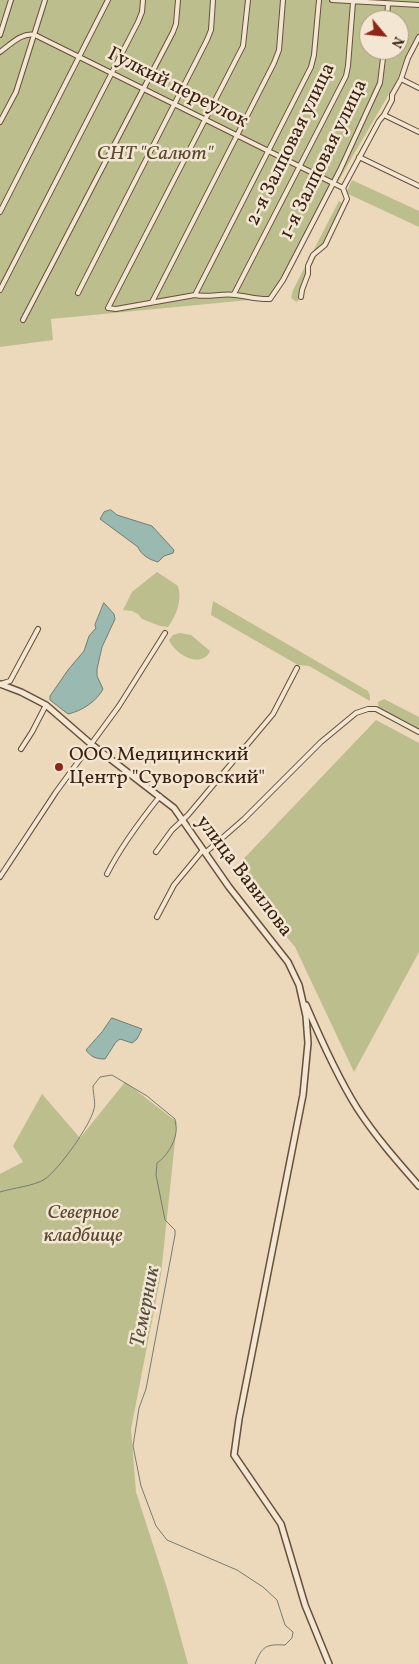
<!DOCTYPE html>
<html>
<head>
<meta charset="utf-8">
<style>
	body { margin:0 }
	#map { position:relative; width:419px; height:1664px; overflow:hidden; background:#ecd8ba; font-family:Vollkorn,serif }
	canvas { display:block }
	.north { position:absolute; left:359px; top:10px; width:50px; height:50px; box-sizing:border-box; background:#f3e6d2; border:1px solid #a99885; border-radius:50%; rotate:118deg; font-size:14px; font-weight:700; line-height:20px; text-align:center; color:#392211 }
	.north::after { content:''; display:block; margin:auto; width:18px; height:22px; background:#8f2418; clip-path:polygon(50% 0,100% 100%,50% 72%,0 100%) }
</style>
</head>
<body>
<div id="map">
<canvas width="419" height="1664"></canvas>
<div class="north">N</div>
</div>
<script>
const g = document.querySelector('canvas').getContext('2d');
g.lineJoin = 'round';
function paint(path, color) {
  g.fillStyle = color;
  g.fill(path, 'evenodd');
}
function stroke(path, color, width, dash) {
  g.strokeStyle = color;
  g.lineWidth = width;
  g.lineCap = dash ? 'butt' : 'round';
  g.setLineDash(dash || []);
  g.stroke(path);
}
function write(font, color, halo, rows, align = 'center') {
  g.font = font + ' Vollkorn,serif';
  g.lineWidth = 5;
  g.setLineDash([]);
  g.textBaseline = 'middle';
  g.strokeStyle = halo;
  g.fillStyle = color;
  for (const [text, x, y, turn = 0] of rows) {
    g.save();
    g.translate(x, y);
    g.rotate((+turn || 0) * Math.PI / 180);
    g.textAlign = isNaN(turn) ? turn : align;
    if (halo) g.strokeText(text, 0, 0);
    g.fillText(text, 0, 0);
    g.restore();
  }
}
const green = new Path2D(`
	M0 0H419V34L405 59 396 82 270 298 51 319 53 340 0 347ZM369 20H399V50H369Z
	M352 180 419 211V227L346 193Z
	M339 201 343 204 299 290 301 297 297 302 291 298 293 290Z
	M157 572 178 586C182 601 177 614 168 627L160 626 142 619 138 614 132 611 123 610 132 592Z
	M213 601 368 691 370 696V701L309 666 298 665 211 615Z
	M180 633 191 635 210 651C201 670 175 654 169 640L173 635Z
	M384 699 419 717V731L379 710 378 702Z
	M376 720 419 743V952L354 1072 295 947 232 871Z
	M125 1082 177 1122 161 1274 131 1429 136 1492 167 1588 188 1664H0V1174L23 1162 13 1146 42 1094 80 1138Z`);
const water = new Path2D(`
	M111 510 117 515 152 526 174 550 173 553 164 556 158 562C150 560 141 555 138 547L100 519 104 512Z
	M104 603 114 614 115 619 102 647 97 669V676L103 689C97 701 82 711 68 714L50 700V696L68 670 84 651 89 636 96 628 95 625Z
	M112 1018 142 1029 137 1039 132 1043 120 1039 116 1042 105 1059C96 1059 91 1057 86 1050L102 1032Z`);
const stream = new Path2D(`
	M0 1192C12 1188 35 1186 45 1179 59 1169 90 1126 94 1109 96 1105 93 1093 93 1086L100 1077 112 1075 147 1096 175 1119C175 1123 177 1128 176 1132 175 1143 166 1157 157 1163L156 1175 165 1220 175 1230V1235L146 1389 139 1408 133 1446 141 1486 156 1526 167 1540 237 1570 263 1587 277 1600 285 1625 293 1632 292 1638 285 1645C266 1644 262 1646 255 1664`);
const minor = new Path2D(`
	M248 0 243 46 108 308 116 309 195 295C208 298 222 293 235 295 247 296 258 300 270 299L283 280 340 170 380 83 384 50
	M332 0 419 5
	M387 20 388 4
	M0 35 11 0
	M0 52C11 44 22 32 35 35L343 188
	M401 79 419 88
	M384 115 419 132
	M0 122 16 92 45 0
	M359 157 419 186
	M0 212 108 0
	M0 290 138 22 142 12 143 0
	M78 293 207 40 211 30 213 0
	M234 294 346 76 348 66 353 2
	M195 295 311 67 314 55 319 0
	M301 297 302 290 308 274V266L313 255 325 245 347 199 343 188 379 121 384 115 392 100V95L401 79 408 58 419 37
	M152 302 274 63 279 50 283 0
	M23 320 173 32 176 24 178 0
	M0 684 10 681 38 629
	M21 749 32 732 46 705
	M156 852 172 830 188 815 273 714 297 668
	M205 853 244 819 321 742 356 713 368 709H376L419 732
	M107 874C121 846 140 821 160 796
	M0 877 56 792 119 706 165 633
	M157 917 174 885 203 850`);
const tertiary = new Path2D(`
	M0 684 21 692 46 705 91 744 174 808 229 887 288 962 299 985 306 1016 308 1043 303 1095 239 1419 234 1455 281 1524 305 1605 329 1664
	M306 1005C321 1040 337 1076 357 1108 375 1136 397 1161 419 1186`);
const markers = [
	[59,767,5,"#8f2418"]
];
const streetNames = [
	["Гулкий переулок",177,89,27],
	["2-я Залповая улица",292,145,-64],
	["1-я Залповая улица",325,160,-64],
	["улица Вавилова",243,877,53]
];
const parkNames = [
	["СНТ \"Салют\"",155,155],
	["Северное",83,1214],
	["кладбище",83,1237]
];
const poiNames = [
	["ООО Медицинский",69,756],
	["Центр \"Суворовский\"",69,779]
];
const waterNames = [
	["Темерник",147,1307,-79]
];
paint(green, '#bcbe8d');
paint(water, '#99b9b1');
stroke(water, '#737d71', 1);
stroke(stream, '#737d71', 1);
stroke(minor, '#66503b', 6);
stroke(tertiary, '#66503b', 8);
stroke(minor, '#f3e6d2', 4);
stroke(tertiary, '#f3e6d2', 5);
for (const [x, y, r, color] of markers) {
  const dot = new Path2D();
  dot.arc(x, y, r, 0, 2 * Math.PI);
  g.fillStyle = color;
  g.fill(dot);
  stroke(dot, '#f3e6d2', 2);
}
write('20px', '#392211', '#f3e6d2', streetNames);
write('italic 20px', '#5a4930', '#f3e6d2', parkNames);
write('20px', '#392211', '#f3e6d2', poiNames, 'left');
write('italic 21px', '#564f41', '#f3e6d2', waterNames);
</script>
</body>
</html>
